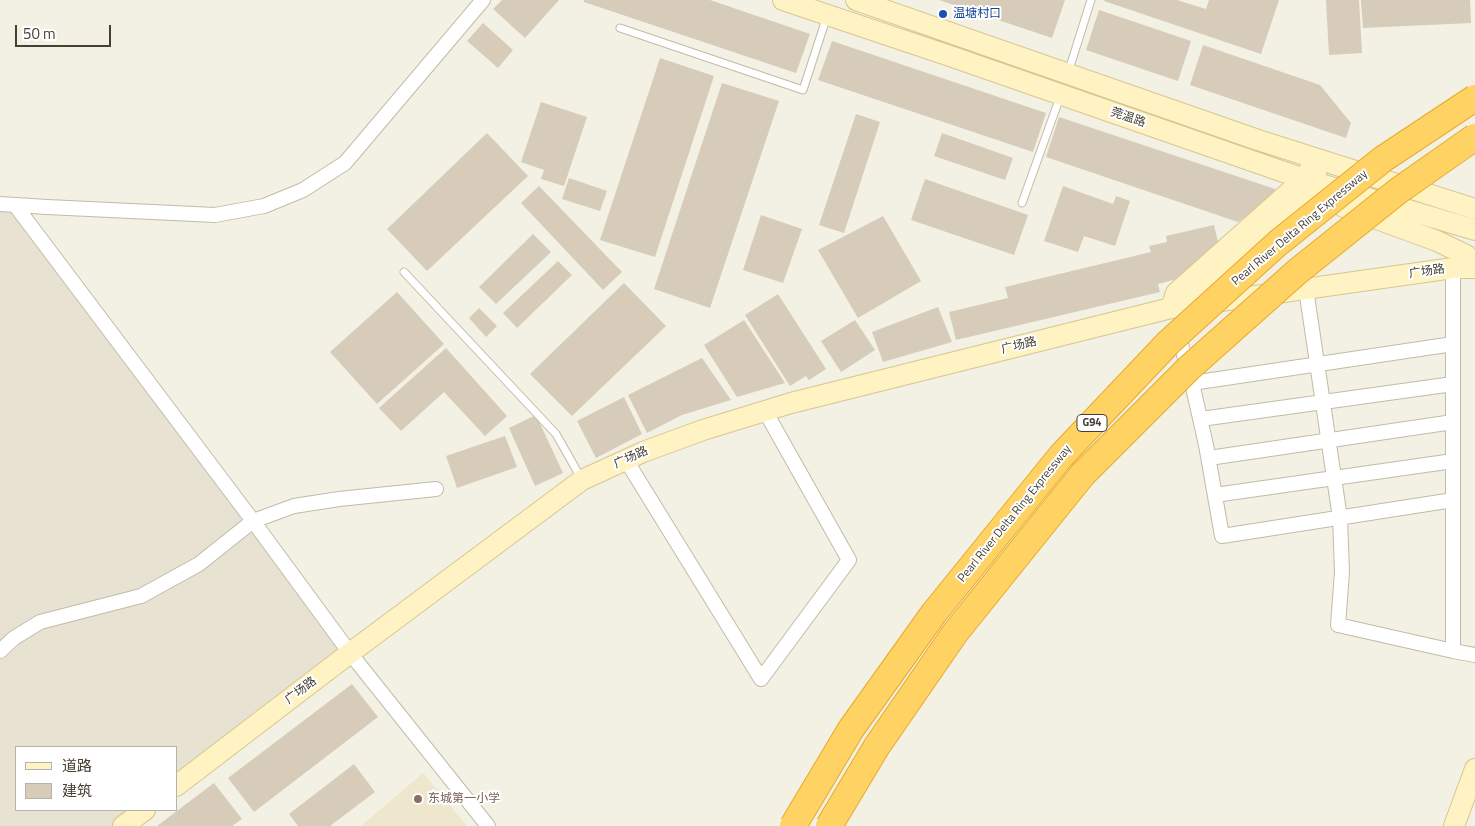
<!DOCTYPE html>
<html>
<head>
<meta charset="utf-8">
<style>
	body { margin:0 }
	#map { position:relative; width:1475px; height:826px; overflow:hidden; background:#f3f0e4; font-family:"Titillium Web","Noto Sans SC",sans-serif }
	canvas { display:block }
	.legend { position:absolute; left:15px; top:746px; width:162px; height:65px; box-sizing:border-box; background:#fff; border:1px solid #b5b3ae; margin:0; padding:6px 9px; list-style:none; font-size:15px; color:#464034 }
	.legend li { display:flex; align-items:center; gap:10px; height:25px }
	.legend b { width:25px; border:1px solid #b5b3ae }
	.scale { position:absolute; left:15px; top:25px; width:96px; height:22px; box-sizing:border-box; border:2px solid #464034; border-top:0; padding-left:6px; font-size:15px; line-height:18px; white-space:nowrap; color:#464034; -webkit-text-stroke:4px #fff; paint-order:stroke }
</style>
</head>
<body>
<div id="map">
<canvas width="1475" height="826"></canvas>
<ul class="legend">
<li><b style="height:6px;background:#fff3c3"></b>道路</li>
<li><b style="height:14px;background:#d6ccb9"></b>建筑</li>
</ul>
<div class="scale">50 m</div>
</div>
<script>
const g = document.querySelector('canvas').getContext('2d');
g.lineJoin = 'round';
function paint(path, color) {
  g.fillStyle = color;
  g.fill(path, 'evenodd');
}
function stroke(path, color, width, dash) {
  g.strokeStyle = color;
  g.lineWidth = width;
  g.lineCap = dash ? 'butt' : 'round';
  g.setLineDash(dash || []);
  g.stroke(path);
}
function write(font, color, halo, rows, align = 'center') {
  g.font = font + ' "Titillium Web","Noto Sans SC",sans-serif';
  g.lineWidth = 4;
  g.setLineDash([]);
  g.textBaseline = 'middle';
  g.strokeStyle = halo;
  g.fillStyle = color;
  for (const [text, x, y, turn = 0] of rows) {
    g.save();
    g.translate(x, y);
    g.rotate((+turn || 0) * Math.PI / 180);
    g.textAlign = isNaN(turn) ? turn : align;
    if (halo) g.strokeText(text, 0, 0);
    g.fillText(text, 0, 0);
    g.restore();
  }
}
const residential = new Path2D(`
	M0 204 15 205 350 653 176 786V747H16V810H145L123 826H0Z`);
const education = new Path2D(`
	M423 773 467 826H361Z`);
const building = new Path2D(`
	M502 0H559L525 38 493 9Z
	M584 0H710L810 34 796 73 584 2Z
	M939 0H1065L1052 38Z
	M1105 0H1177L1206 9 1209 0H1279L1261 54 1104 1Z
	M1326 0H1359L1362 53 1329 55Z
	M1361 0H1470L1471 23 1363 28Z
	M1099 10 1191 41 1178 81 1086 50Z
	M483 23 513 50 498 68 467 41Z
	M832 41 1046 113 1033 152 818 80Z
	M1203 45 1320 85 1351 123 1346 138 1190 85Z
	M660 58 714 76 655 257 600 240Z
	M722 83 779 101 710 308 654 289Z
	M541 102 587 117 564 186 541 179 544 170 521 162Z
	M856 114 880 122 844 233 819 225Z
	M1059 117 1275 189 1272 198 1238 222 1046 157Z
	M487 133 528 176 427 271 387 229Z
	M942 133 1013 158 1005 180 934 156Z
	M569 178 607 191 600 211 562 199Z
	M925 179 1028 215 1014 255 911 220Z
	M539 186 622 272 603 290 521 203Z
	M1063 186 1113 204 1116 196 1130 201 1115 246 1084 236 1078 252 1044 241Z
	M761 215 802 229 783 283 743 270Z
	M883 216 921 281 858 318 818 250Z
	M1214 225 1218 242 1177 279 1158 284 1160 292 956 340 949 312 1008 298 1005 287 1151 252 1149 246 1167 242 1166 236Z
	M533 234 551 252 496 304 479 287Z
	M558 261 572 275 517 328 503 313Z
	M624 283 666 326 572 416 530 374Z
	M397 292 444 344 377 404 330 352Z
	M778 294 826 369 809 380 806 376 790 386 745 315Z
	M938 307 952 342 883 362 872 332Z
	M479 308 497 326 486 337 469 318Z
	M744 320 785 383 737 397 704 345Z
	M855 320 875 350 841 372 821 341Z
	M446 348 507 416 485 436 444 392 401 431 379 408Z
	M702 358 731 400 682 415 647 433 628 395Z
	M624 397 642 434 596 458 577 421Z
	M536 415 563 473 535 486 509 428Z
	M505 436 517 467 457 488 446 456Z
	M352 684 378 717 254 812 228 778Z
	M354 764 375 792 330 826H298L289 814Z
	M214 783 242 819 232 826H157Z`);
const lane = new Path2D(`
	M620 28 803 90 827 16
	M1068 73 1091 0
	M1022 203 1060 97
	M404 272 556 434 581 478`);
const street = new Path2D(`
	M0 204 47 207 215 215 264 206 303 190 345 163 483 0
	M15 205 253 521 350 653 488 826
	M1453 268V651
	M1306 289 1340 518 1342 572 1338 625 1453 651 1475 655
	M1177 330 1192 383 1206 445 1222 536 1453 500
	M1192 383 1453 344
	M1201 419 1453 384
	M1209 458 1453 422
	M626 460 761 679 849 560 765 411
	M1215 495 1453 461
	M0 651 14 638 40 622 141 596 199 564 253 521 294 506 339 499 436 489`);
const secondary = new Path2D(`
	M783 0 947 55 1304 179 1475 230
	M856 0 1258 140 1475 209
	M1316 159V183L1286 208 1183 300 1171 308 1176 293 1304 179Z
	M1324 189 1344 207 1437 241 1466 255 1475 263
	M176 786 350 653 582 480 643 452 703 430 791 403 1171 308 1453 268H1475
	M123 826 145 810
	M1454 826 1475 769`);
const highwayBridge = new Path2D(`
	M793 826 851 729 934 613 1061 456 1169 342 1278 243 1383 159 1475 98
	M829 826 877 746 955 633 1083 474 1189 368 1298 271 1398 191 1475 137`);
const markers = [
	[943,14,5,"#1a4fb4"],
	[418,799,5,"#8d6e63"]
];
const shields = [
	[1092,423,30]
];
const shieldNames = [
	["G94",1092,423]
];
const transitNames = [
	["温塘村口",953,14]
];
const streetNames = [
	["莞温路",1128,118,19],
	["Pearl River Delta Ring Expressway",1300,228,-40],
	["广场路",1427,272,-8],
	["广场路",1019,346,-14],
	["广场路",631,458,-24],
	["Pearl River Delta Ring Expressway",1015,514,-51],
	["广场路",301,691,-37]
];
const educationNames = [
	["东城第一小学",428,799]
];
paint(residential, '#e8e2d2');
paint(education, '#eee6cd');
paint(building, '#d6ccb9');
stroke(lane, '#c2bba9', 9);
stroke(street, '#c2bba9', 16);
stroke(secondary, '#d6c791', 22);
stroke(lane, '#fff', 7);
stroke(street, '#fff', 14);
stroke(secondary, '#fff3c3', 20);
stroke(highwayBridge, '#e8aa2a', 28, []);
stroke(highwayBridge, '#ffd264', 26);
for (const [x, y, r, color] of markers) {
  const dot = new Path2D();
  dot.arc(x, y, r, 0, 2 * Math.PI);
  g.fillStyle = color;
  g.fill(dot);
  stroke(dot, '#fff', 2);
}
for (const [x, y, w] of shields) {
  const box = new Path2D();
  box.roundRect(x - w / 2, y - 8.5, w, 17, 4);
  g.fillStyle = '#fff';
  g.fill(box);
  stroke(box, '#464034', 1);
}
write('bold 11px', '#464034', null, shieldNames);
write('12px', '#164399', '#fff', transitNames, 'left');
write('12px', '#464034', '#fff', streetNames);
write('12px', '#785e54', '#fff', educationNames, 'left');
</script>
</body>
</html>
